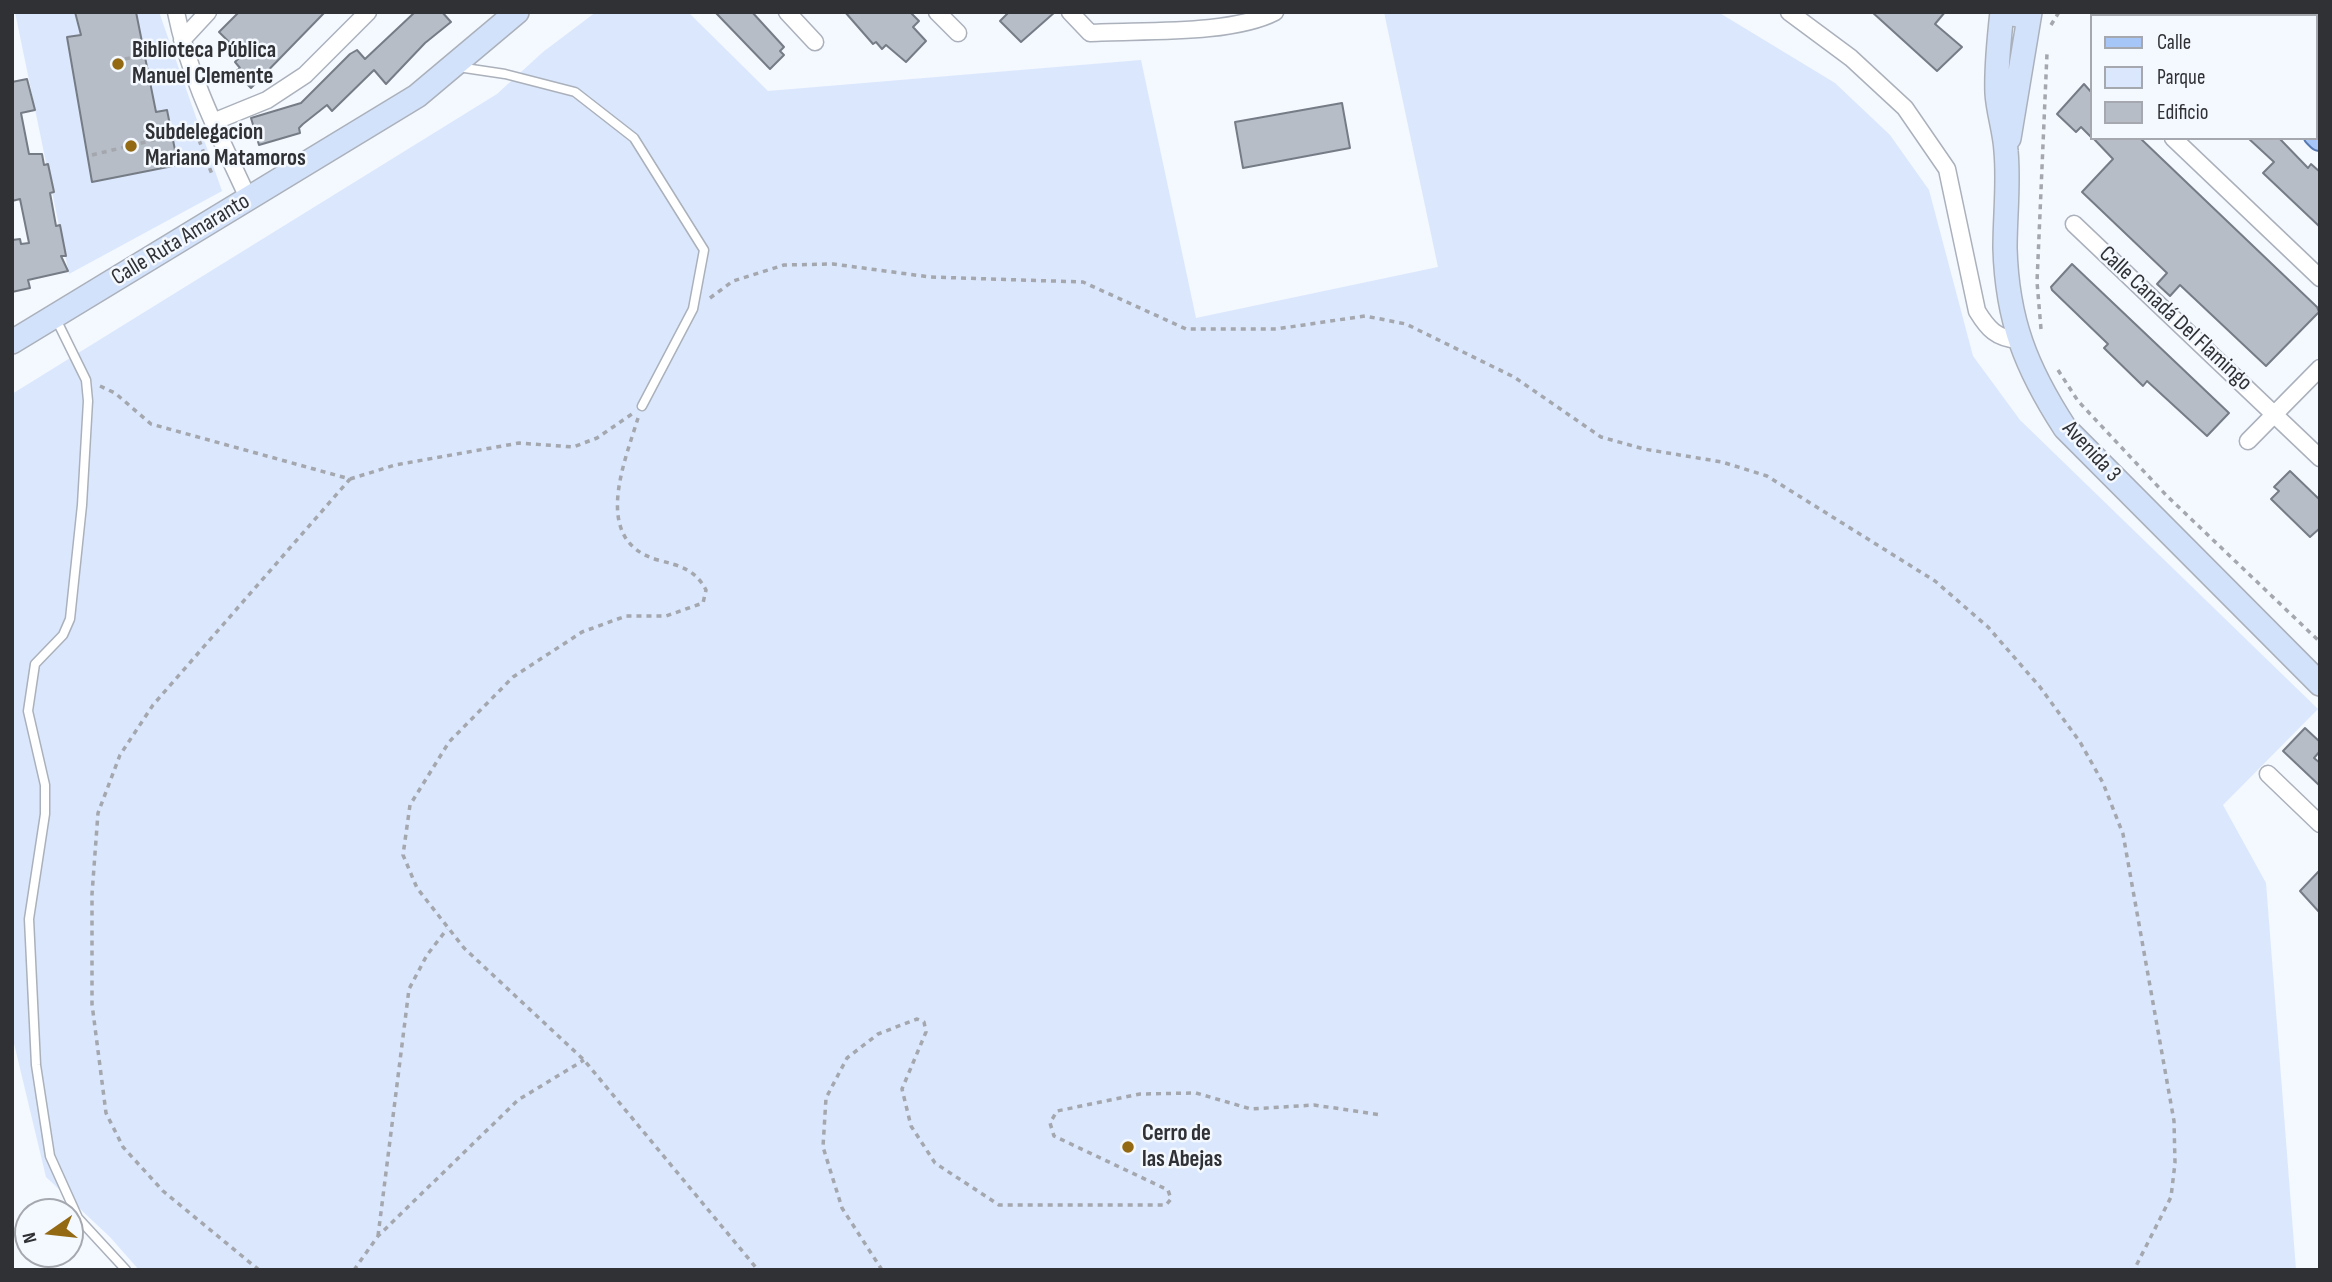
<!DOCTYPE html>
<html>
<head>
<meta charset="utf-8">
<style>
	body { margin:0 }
	#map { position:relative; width:2332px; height:1282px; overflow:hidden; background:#f4f8ff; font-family:"Sofia Sans Condensed",sans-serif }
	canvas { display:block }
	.frame { position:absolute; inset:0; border:14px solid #2f3135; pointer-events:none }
	.legend { position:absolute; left:2090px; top:14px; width:228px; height:126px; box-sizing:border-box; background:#f4f8ff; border:2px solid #a5a8ae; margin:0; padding:9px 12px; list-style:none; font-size:21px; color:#2f3135 }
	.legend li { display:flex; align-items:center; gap:14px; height:35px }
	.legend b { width:35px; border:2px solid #a5a8ae }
	.north { position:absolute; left:14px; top:1198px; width:70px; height:70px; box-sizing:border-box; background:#f4f8ff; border:2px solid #a5a8ae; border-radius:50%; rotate:256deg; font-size:19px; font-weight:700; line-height:28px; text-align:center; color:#2f3135 }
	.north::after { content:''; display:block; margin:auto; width:24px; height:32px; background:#946914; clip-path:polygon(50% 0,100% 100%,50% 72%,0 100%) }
</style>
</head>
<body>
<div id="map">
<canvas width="2332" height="1282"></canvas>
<div class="frame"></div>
<ul class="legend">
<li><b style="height:9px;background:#a6c6f7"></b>Calle</li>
<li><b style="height:19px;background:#dae7fd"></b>Parque</li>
<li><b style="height:19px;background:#b6bdc7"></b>Edificio</li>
</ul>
<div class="north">N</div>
</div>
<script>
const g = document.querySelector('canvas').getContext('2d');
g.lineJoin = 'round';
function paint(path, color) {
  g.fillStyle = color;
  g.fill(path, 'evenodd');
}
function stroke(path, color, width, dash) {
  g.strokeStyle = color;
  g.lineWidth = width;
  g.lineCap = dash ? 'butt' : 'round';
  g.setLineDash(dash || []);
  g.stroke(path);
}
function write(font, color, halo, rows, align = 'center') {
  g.font = font + ' "Sofia Sans Condensed",sans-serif';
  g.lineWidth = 5;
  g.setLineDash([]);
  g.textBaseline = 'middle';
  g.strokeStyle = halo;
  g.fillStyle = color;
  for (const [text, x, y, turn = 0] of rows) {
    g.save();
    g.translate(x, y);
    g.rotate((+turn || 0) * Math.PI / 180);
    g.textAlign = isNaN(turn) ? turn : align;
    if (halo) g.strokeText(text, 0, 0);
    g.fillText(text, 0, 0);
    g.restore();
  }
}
const green = new Path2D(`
	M15 12H159L222 191 69 274Z
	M596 12H688L768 91 1141 60 1196 318 1438 267 1384 12H1718L1835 83 1890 135 1929 190 1973 356 2020 420 2318 709 2223 805 2266 883 2296 1270H139L110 1237 46 1177 12 1035V394L497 94 543 52Z`);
const building = new Path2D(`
	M75 12H136L156 112 167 110 178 165 92 182 67 37 81 35Z
	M239 12H325L251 88 235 72 240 68 235 62 242 55 219 32Z
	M415 12H442L451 22 425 43 386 84 374 70 332 111 327 105 303 124 299 128 300 133 259 145 251 118 301 103 350 54 357 50 365 59Z
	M715 12H752L784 47 780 51 784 55 770 69Z
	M845 12H910L919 21 913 27 926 41 906 62 886 45 882 49 876 42 873 44Z
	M1009 12H1055L1021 42 1000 21Z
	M1872 12H1945L1935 24 1962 47 1937 71Z
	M27 79 35 110 21 113 29 154H42L44 165 48 164 54 192 50 193 56 226 60 225 66 256H61L68 271 28 280 30 288 12 292V240L20 239 21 244 29 243 20 199 12 201V82Z
	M2084 84 2092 93V138L2081 127 2076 132 2057 114Z
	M1342 103 1350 148 1243 168 1235 122Z
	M2093 138H2140L2317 307 2319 312 2266 366 2180 285 2170 296 2157 284 2167 273 2082 192 2113 159Z
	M2248 138H2279L2308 168 2311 164 2320 172V227L2263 173 2274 162Z
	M2072 264 2229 413 2207 436 2147 381 2143 386 2104 348 2108 344 2052 290 2051 287Z
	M2290 471 2320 500V528L2310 537 2271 499 2279 491 2274 487Z
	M2305 728 2320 742V751L2314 758 2320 763V786L2283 751Z
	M2320 870V913L2300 891Z`);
const path = new Path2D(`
	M2051 25 2059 12
	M125 59 167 49
	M199 140 213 177
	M92 155 199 129
	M710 298 733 281 784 265 833 264 930 277 1083 282 1186 329H1276L1365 316 1406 324 1514 377 1601 437 1644 449 1722 462 1767 476 1935 581 1988 627 2040 687 2080 742 2103 783 2123 834 2174 1121 2175 1163 2171 1197 2134 1270
	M2041 329 2037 282 2047 53
	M2058 370 2078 401 2166 495 2320 642
	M100 386 115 393 151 424 350 479 153 705 120 755 98 813 92 894V1004L106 1113 123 1147 163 1191 259 1270
	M638 418C624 464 591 541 658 560 680 566 695 569 706 590L703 603 666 616H626L582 632 513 677 449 742 410 805 403 855 417 888 464 948 584 1060 758 1270
	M350 479 395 465 519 443 573 447 597 438 632 414
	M378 1236 409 989 427 955 447 929
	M354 1270 378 1236 518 1100 584 1060
	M882 1270 842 1208 823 1147 826 1098 847 1058 878 1034 917 1019 924 1022 926 1032 902 1089 911 1126 935 1163 999 1205H1166L1171 1199 1168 1190 1054 1136 1050 1123 1057 1111 1140 1094 1196 1093 1251 1109 1314 1105 1382 1115`);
const lane = new Path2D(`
	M458 67 505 74 575 92 634 138 704 250 693 309 642 406
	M56 319 86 380 88 401 82 505 70 619 63 635 35 664 28 711 45 785V814L29 919 36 1065 50 1156 78 1218 126 1270`);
const street = new Path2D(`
	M176 12C189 78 221 139 249 200
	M787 12 815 42
	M937 12 958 33
	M1070 12 1090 33C1141 30 1231 35 1275 12
	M1789 12 1851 58 1905 108 1947 169 1977 311C1988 329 1996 338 2018 340
	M182 40 208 12
	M213 122 267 100 305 75 368 12
	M2173 138 2320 278
	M2074 224 2320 458
	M2248 441 2320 368
	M2268 774 2320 824`);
const secondary = new Path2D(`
	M2028 17 2002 12C1999 39 1996 66 1997 93 1998 112 2005 131 2006 151 2009 183 2005 216 2005 248 2007 320 2026 368 2065 428L2320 684
	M2009 138 2030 12
	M12 342 417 96 517 12`);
const primary = new Path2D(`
	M2190 12 2193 16
	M2246 12 2250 16
	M2316 78 2320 81
	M2316 134 2320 138`);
const markers = [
	[118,64,7,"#946914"],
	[131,146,7,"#946914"],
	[1128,1147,7,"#946914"]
];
const poiNames = [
	["Biblioteca Pública",132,51],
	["Manuel Clemente",132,77],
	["Subdelegacion",145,133],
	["Mariano Matamoros",145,159],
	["Cerro de",1142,1134],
	["las Abejas",1142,1160]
];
const streetNames = [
	["Calle Ruta Amaranto",181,240,-31],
	["Calle Canadá Del Flamingo",2175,319,43],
	["Avenida 3",2091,452,47]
];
paint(green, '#dae7fd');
paint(building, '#b6bdc7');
stroke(building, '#767c85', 2);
stroke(lane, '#abb1bb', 11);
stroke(street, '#abb1bb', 19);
stroke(secondary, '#abb1bb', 26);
stroke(primary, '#5679b0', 28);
stroke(path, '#a4a7ad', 3.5, [5, 5]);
stroke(lane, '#fff', 8);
stroke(street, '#fff', 16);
stroke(secondary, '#d3e2fb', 23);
stroke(primary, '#a6c6f7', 24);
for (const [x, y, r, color] of markers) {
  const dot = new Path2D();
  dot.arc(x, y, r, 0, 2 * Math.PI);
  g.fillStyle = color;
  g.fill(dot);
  stroke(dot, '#f4f8ff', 2.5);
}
write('bold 23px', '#2f3135', '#f4f8ff', poiNames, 'left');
write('23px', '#2f3135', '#f4f8ff', streetNames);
</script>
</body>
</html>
